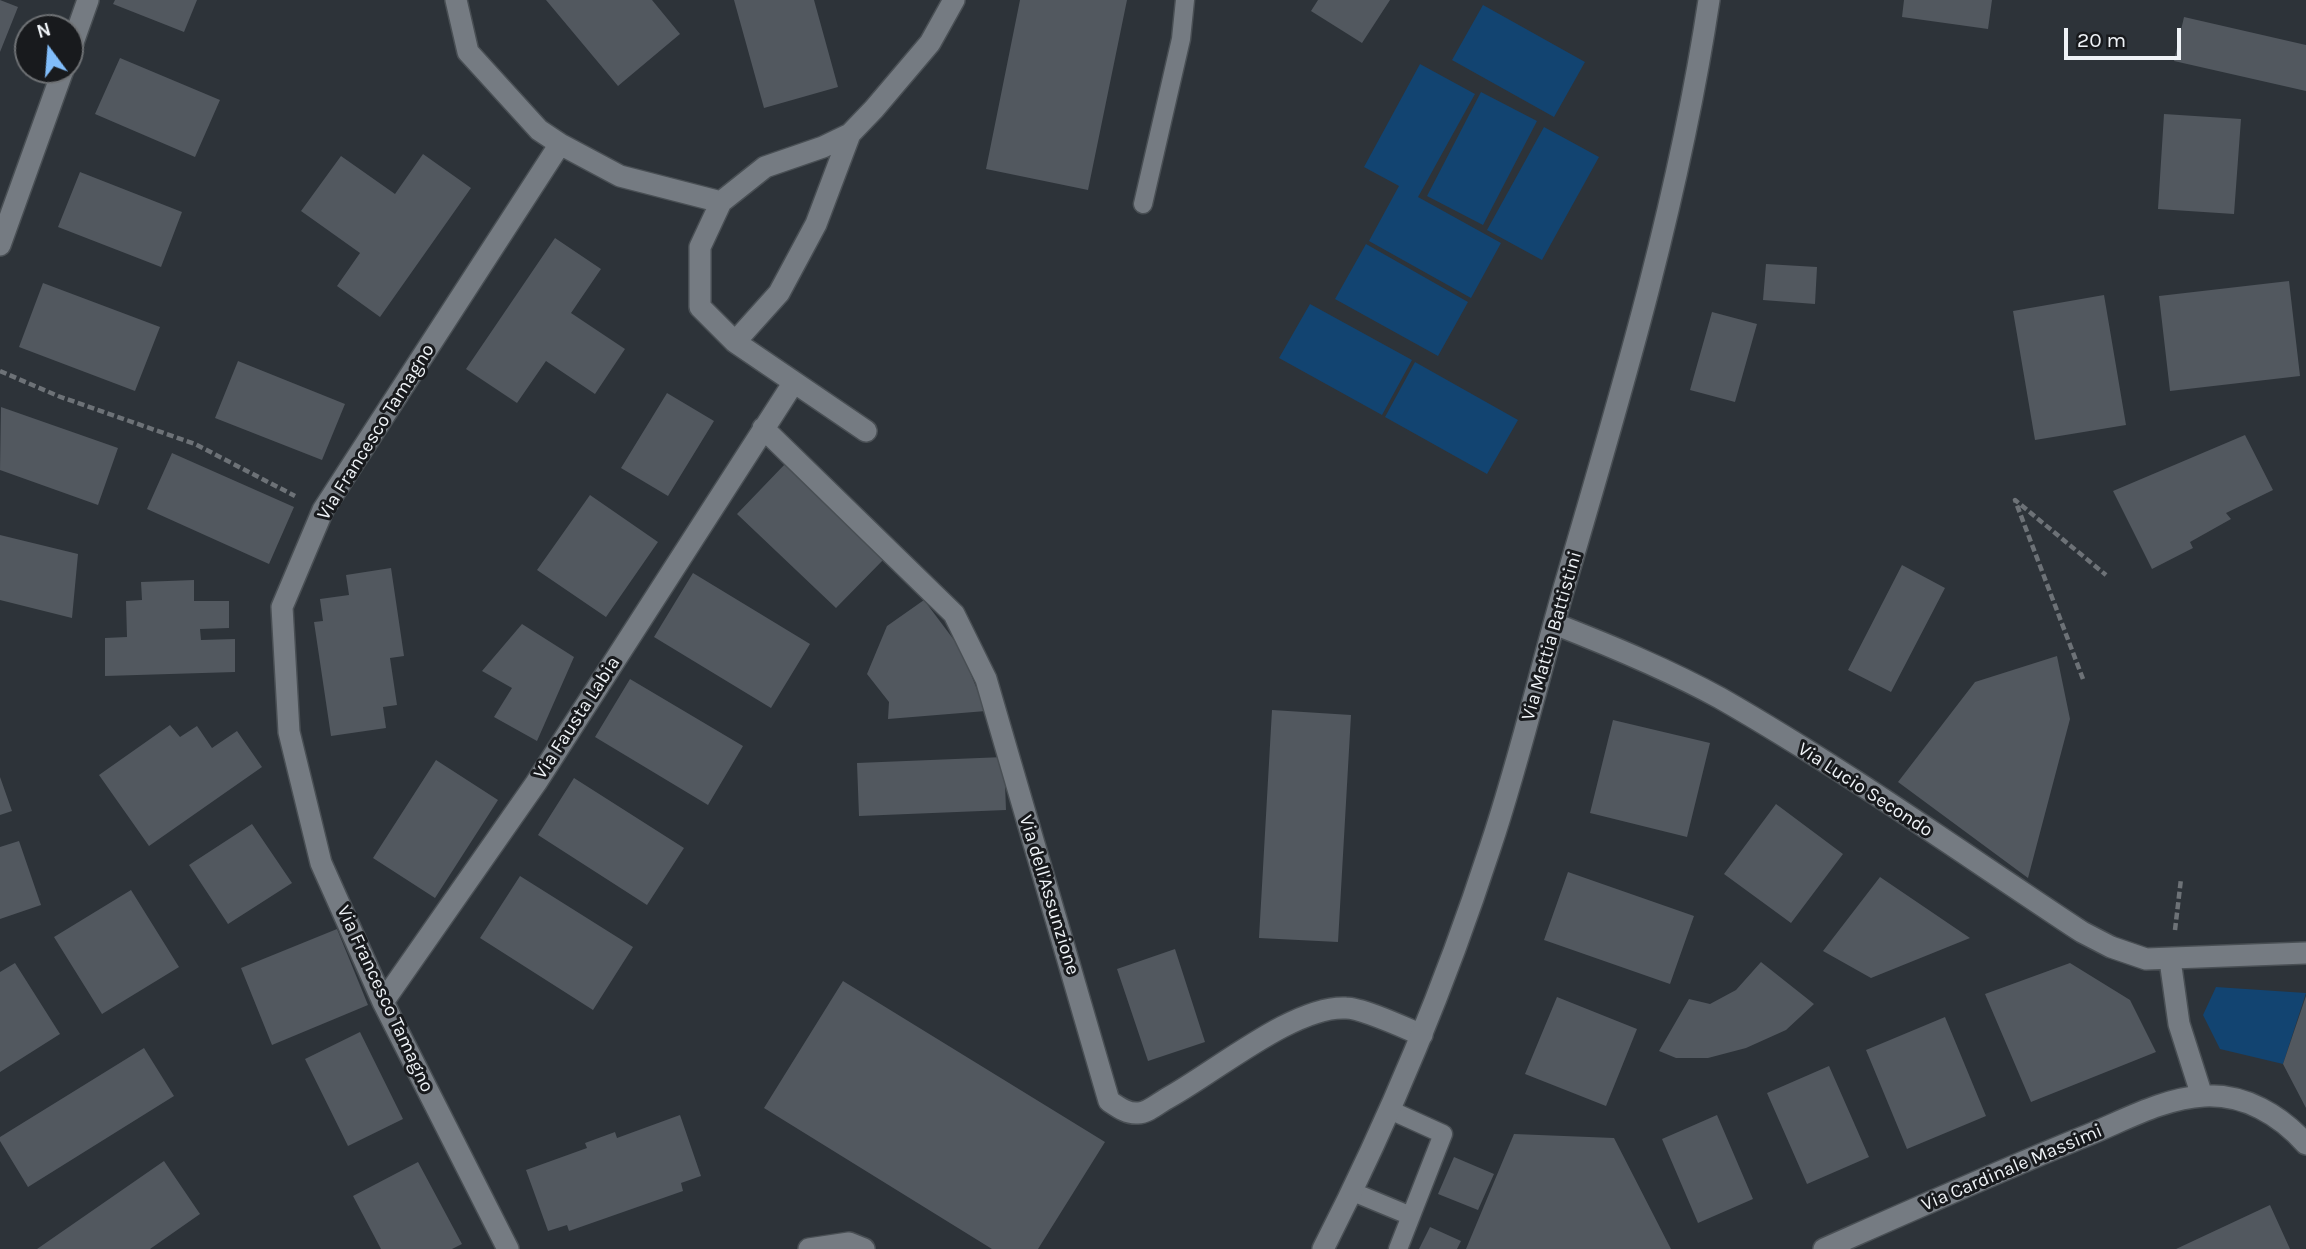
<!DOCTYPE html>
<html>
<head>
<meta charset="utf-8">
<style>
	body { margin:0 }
	#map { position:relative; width:2306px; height:1249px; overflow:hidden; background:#2d3339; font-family:Karla,sans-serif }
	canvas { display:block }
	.north { position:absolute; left:14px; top:14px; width:70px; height:70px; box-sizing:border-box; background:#181a1d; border:2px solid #6e7174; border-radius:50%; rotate:344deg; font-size:19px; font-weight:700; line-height:28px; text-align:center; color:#eff3f7 }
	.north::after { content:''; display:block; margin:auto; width:24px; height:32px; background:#81bdfa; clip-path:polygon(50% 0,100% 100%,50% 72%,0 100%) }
	.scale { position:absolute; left:2064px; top:28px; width:117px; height:32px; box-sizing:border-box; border:4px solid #eff3f7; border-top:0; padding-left:9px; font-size:21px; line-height:24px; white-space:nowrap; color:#eff3f7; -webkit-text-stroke:5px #181a1d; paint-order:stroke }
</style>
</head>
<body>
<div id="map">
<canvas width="2306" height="1249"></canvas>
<div class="north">N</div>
<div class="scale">20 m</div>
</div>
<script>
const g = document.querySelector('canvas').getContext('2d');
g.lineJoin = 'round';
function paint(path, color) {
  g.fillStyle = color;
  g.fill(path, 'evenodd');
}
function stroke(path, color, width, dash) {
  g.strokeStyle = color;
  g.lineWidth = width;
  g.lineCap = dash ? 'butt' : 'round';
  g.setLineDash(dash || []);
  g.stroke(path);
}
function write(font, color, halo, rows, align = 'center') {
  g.font = font + ' Karla,sans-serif';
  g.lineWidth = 6;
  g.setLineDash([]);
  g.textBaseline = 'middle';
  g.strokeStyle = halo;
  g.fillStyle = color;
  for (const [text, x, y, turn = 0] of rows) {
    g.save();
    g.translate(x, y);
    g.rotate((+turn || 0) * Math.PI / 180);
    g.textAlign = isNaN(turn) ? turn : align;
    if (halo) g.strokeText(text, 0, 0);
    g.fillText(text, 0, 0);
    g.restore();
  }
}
const green = new Path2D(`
	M1483 5 1585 62 1554 117 1452 60Z
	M1420 64 1475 94 1418 197 1501 243 1471 298 1369 241 1399 186 1364 167Z
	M1481 92 1537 121 1483 225 1427 196Z
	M1544 127 1599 157 1542 260 1487 230Z
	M1366 244 1468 302 1438 356 1335 299Z
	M1310 304 1412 360 1382 415 1279 358Z
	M1415 362 1518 420 1487 474 1385 417Z
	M2216 987 2306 993 2283 1064 2220 1049 2203 1015Z`);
const building = new Path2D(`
	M0 0 18 7 0 52Z
	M115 0H197L184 32 113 4Z
	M546 0H652L680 34 618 86Z
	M734 0H814L838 87 764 108Z
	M1020 0H1127L1088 190 986 169Z
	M1318 0H1390L1362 43 1311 11Z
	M1904 0H1992L1988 29 1902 17Z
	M2184 17 2306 45V91L2174 61Z
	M120 58 220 100 195 157 95 114Z
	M2164 114 2241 119 2234 214 2158 209Z
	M423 154 471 188 380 317 337 286 360 253 301 211 341 156 395 194Z
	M80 172 182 212 161 267 58 227Z
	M555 238 601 269 571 313 625 349 595 394 546 361 517 403 466 369Z
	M1766 264 1817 267 1815 304 1763 300Z
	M2289 281 2300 376 2170 391 2159 296Z
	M43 283 160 327 135 391 19 347Z
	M2104 295 2126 425 2035 440 2013 311Z
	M1712 312 1757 324 1735 402 1690 390Z
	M238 361 345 404 322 460 215 418Z
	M667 393 714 421 668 496 621 468Z
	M1 407 118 448 98 505 0 470Z
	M2245 435 2273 490 2226 513 2231 519 2190 542 2193 548 2152 569 2113 491Z
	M172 453 294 507 269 564 147 509Z
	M786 463 885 558 836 608 737 514Z
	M590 495 658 542 606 617 537 570Z
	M0 535 78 554 72 618 0 600Z
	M1902 565 1945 588 1891 692 1848 670Z
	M391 568 404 656 390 658 397 705 383 707 386 728 331 736 314 622 323 621 320 599 349 595 346 575Z
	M693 573 810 644 771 708 654 637Z
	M194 580V601H229V628L200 629 201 640 235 639V672L105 676V638L127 637 126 601 142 600 141 582Z
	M924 600 960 648 986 711 888 719 889 702 867 674 887 626Z
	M522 624 574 657 537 741 494 717 512 688 482 671Z
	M2057 656 2070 719 2028 878 1898 782 1975 682Z
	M630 679 743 746 708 805 595 737Z
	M1272 710 1351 715 1338 942 1259 938Z
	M1613 720 1710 743 1687 837 1590 813Z
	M170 725 180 737 197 726 212 748 237 731 262 767 149 846 99 775Z
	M1004 757 1006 810 859 816 857 763Z
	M436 760 498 800 435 898 373 858Z
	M0 777 12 811 0 815Z
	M574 778 684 848 647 905 538 835Z
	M1776 804 1843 854 1791 923 1724 874Z
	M252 824 292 883 228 924 189 865Z
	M19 841 41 905 0 919V847Z
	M1568 872 1694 916 1670 984 1544 940Z
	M520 876 633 947 593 1010 480 938Z
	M1880 877 1970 938 1871 978 1823 951Z
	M131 890 179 967 102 1014 54 937Z
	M337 929 368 1005 272 1045 241 968Z
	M1175 949 1205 1042 1148 1061 1117 969Z
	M1761 962 1814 1004 1786 1030 1746 1048 1708 1058H1676L1659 1051 1689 999 1710 1004 1736 990Z
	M15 963 60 1034 0 1072V972Z
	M2070 963 2130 1000 2156 1052 2031 1102 1985 994Z
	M843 981 1105 1142 1038 1249H992L764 1108Z
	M2306 996V1108L2283 1064Z
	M1557 997 1637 1029 1606 1106 1525 1074Z
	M1945 1017 1986 1116 1907 1149 1866 1050Z
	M360 1032 403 1119 348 1146 305 1059Z
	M144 1048 174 1096 28 1187 0 1141V1137Z
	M1829 1066 1869 1157 1807 1184 1767 1093Z
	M680 1115 701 1176 681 1183 683 1191 569 1231 567 1225 548 1231 526 1170 587 1148 585 1143 615 1132 617 1138Z
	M1717 1115 1753 1199 1698 1223 1662 1139Z
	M1514 1134 1614 1138 1671 1249H1466Z
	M1454 1157 1494 1174 1478 1210 1438 1194Z
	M164 1161 200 1214 150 1249H37Z
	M418 1162 462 1244 452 1249H381L353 1196Z
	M2270 1205 2290 1249H2176Z
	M1430 1227 1461 1241 1457 1249H1419Z`);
const path = new Path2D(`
	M0 371 58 396 195 444 295 496
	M2083 679 2015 500 2106 575
	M2175 930 2181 879`);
const lane = new Path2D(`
	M1143 204 1181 39 1185 0
	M1390 1110 1443 1134 1398 1249
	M1353 1192 1411 1216`);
const street = new Path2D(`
	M456 0 468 52 539 130 560 144 620 176 721 202
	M70 51 88 0
	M850 134 816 224 779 293 735 342 700 307V247L721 202 765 167 823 147 850 134 874 109 930 43 954 0
	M0 245 63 70
	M735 342 866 431
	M763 428 954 614 986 679 1109 1101C1118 1107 1127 1114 1138 1113 1147 1113 1159 1103 1166 1099 1213 1074 1294 1005 1346 1008 1362 1008 1405 1028 1422 1035
	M1555 624C1611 646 1667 669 1720 698 1844 769 1962 853 2082 932L2111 947 2146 959 2306 953
	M2170 960 2179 1024 2202 1096
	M383 1002 536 783 794 382
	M508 1249 383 1002 321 863 289 732 282 607 323 510 560 144
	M809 1249 849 1243 864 1249
	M1824 1249C1912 1210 1999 1171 2088 1135 2125 1120 2164 1098 2204 1096 2245 1094 2280 1115 2306 1144`);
const secondary = new Path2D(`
	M1323 1249C1389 1120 1445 986 1490 848 1519 762 1539 675 1564 588 1621 394 1679 200 1709 0`);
const streetNames = [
	["Via Francesco Tamagno",376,432,-58],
	["Via Mattia Battistini",1552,636,-74],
	["Via Fausta Labia",577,718,-57],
	["Via Lucio Secondo",1865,790,33],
	["Via dell'Assunzione",1049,895,73],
	["Via Francesco Tamagno",385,999,65],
	["Via Cardinale Massimi",2012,1168,-23]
];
paint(green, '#124471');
paint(building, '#52585f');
stroke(lane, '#494f54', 21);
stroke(street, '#494f54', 24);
stroke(secondary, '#494f54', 24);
stroke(path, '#6d7277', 4.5, [7, 3.5]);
stroke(lane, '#757b82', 18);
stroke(street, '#757b82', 21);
stroke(secondary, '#757b82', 21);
write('19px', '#eff3f7', '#181a1d', streetNames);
</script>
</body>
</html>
